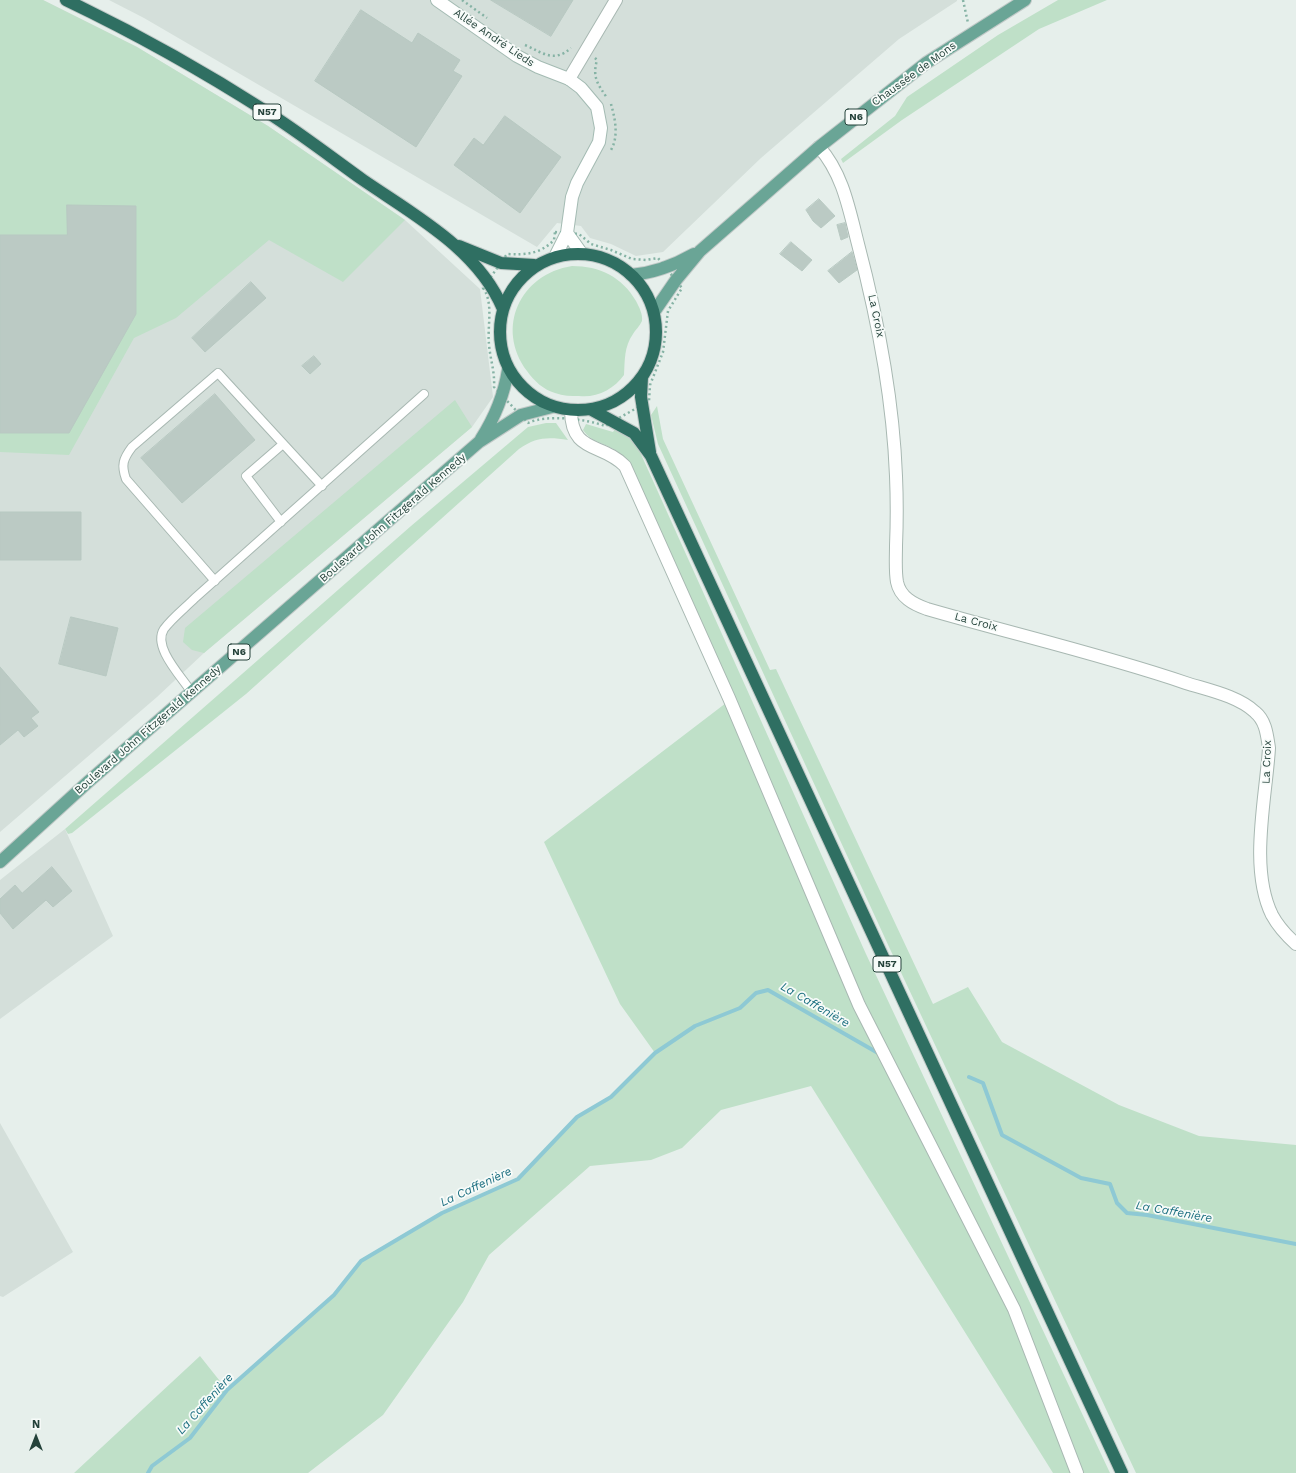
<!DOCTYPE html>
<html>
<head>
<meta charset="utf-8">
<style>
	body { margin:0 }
	#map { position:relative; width:1296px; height:1473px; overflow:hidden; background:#e6efeb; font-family:"Work Sans",sans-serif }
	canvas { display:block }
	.north { position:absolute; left:16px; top:1417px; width:40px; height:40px; -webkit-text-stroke:3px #f7fbf9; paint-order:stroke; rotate:0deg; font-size:11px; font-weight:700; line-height:16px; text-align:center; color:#24423a }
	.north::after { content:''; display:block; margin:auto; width:14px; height:18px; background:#24423a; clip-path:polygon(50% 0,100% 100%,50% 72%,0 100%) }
</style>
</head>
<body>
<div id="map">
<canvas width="1296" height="1473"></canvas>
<div class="north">N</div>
</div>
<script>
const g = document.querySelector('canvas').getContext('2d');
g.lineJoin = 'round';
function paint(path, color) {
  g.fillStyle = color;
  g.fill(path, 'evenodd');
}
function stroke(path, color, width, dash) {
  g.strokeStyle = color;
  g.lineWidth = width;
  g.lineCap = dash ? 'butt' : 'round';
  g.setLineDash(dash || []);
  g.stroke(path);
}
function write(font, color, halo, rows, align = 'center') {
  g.font = font + ' "Work Sans",sans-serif';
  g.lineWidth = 3.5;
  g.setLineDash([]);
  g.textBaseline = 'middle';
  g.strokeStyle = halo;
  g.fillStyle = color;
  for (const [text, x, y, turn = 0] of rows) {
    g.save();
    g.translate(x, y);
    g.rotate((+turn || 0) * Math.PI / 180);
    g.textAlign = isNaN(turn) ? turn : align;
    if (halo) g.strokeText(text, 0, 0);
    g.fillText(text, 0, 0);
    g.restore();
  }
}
const built = new Path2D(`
	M0 0H43L137 47 268 126 405 220 480 289 493 397 472 427 204 653 157 697 0 832Z
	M109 0H957V1L899 39 761 158 663 252 636 256 611 244 590 238 581 226 557 223 537 247 144 18Z
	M65 829 113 936 0 1019V880Z
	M0 1123 73 1252 3 1297 0 1296Z`);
const green = new Path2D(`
	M0 0H43L137 47 268 126 405 220 343 282 269 240 176 318 134 338 69 455 0 452Z
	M1058 0H1107L1039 29 902 120 843 163 841 159 895 116 907 97 998 35Z
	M572 266C600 266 622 277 636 301 639 307 643 314 642 321 640 326 635 330 633 334 624 347 625 359 624 375 614 389 597 398 579 396 571 396 563 396 555 393 544 390 534 381 527 371 495 328 520 274 572 266Z
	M455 400 472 427 204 653 192 650 183 642 185 628Z
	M657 406 663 439 770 670 776 669 933 1004 968 987 1002 1042 1119 1105 1199 1136 1296 1145V1473H1136L890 949 658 444 651 415Z
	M546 423H556L568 440C548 437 536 437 519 449L246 694 72 833 68 834 65 829 411 526 528 427Z
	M586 424 613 432 615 429 631 438 640 452 866 954 1110 1473H1082L1054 1399 864 1003 734 699 630 462C625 458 620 453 615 450 603 442 592 443 583 430Z
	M726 703 857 1006 1008 1307 1073 1473H1053L811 1086 721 1110 682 1148 651 1160 590 1166 489 1255 463 1302 383 1415 308 1473H74L200 1356 227 1390 334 1295 361 1261 442 1213 518 1179 577 1117 611 1097 655 1053 620 1004 544 842Z`);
const stream = new Path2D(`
	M969 1077 983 1083 1002 1135 1081 1178 1110 1184 1117 1203 1127 1213 1147 1215 1296 1244
	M148 1473 152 1466 190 1438 227 1390 334 1295 361 1261 442 1213 518 1179 577 1117 611 1097 655 1053 695 1026 740 1008 756 993 768 990 878 1053`);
const building = new Path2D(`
	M491 0H573L551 36Z
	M361 10 412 43 418 33 460 60 453 71 462 76 416 147 315 81Z
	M505 116 561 157 520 213 454 165 474 138 483 145Z
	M819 199 835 216 821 228 813 221 806 210Z
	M67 205 136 206V314L69 433H0V235H67Z
	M845 223 848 237 841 240 837 225Z
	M791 242 812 260 802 271 780 254Z
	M852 252 857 270 839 283 828 271Z
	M251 282 266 298 205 352 192 338Z
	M314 356 321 364 310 374 302 366Z
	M215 394 255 440 182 503 141 458Z
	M0 512H81V560H0Z
	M71 617 118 628 106 676 59 664Z
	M0 667 39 712 31 718 38 726 24 737 18 730 0 745Z
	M52 867 72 891 53 907 46 900 13 929 0 913V899L15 885 22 893Z`);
const path = new Path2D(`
	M462 0 487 18
	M963 0 968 23
	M525 45C543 53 554 63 571 48
	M595 58 597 60C592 78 598 84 607 98
	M611 104C615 118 619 136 611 150
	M555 232 579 234 591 244 611 250 632 259 646 260 658 258 682 288 668 311 663 352 650 385 649 401 605 426C587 419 546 414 528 423L494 387C495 371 490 359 489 344 487 326 494 303 483 288L507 254C526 255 540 254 554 240Z`);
const lane = new Path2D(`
	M281 522 246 476 283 444
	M215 581 126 479C121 465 123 459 132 447L218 373 322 486
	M192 693C182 677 152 647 164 629 172 618 185 608 195 598L424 394`);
const street = new Path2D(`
	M569 79 616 0
	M819 147C843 174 849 209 858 244 878 320 893 397 896 476 897 499 897 522 896 546 896 557 895 570 897 582 900 597 913 604 927 609 1013 634 1101 654 1186 683 1208 690 1238 696 1255 712 1266 721 1267 735 1269 748 1266 798 1249 868 1272 915 1278 926 1287 936 1296 944
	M571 410C571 454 602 442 625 466L729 698 859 1005 1014 1309 1077 1473`);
const secondary = new Path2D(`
	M437 0 517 56 538 67 569 79 581 88 597 107 601 128 599 142 577 183 572 197 567 233 555 257
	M567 233 582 254`);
const primary = new Path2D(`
	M631 275C654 273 673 266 694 254
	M654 312 676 280 700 251 819 147 926 63 1025 0
	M481 439C495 417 504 395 508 370
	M0 862 88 782 479 442 521 415 552 407`);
const highway = new Path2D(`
	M66 0C135 33 203 71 267 112 300 133 331 157 363 180 414 215 478 249 503 309
	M459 246 501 263 534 265
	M500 332a78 78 0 1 1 156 0a78 78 0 1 1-156 0Z
	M642 377 641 397 650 452
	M592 410 634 433 651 456 1122 1473`);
const shields = [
	[267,112,28],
	[856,117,22],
	[239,652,22],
	[887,964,28]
];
const shieldNames = [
	["N57",267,112],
	["N6",856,117],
	["N6",239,652],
	["N57",887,964]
];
const streetNames = [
	["Allée André Lieds",494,38,34],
	["Chaussée de Mons",914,74,-36],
	["La Croix",876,316,78],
	["Boulevard John Fitzgerald Kennedy",393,518,-41],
	["La Croix",976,622,15],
	["Boulevard John Fitzgerald Kennedy",148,730,-41],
	["La Croix",1267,762,-88]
];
const waterNames = [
	["La Caffenière",815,1005,30],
	["La Caffenière",476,1187,-25],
	["La Caffenière",1174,1212,10],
	["La Caffenière",205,1404,-48]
];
paint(built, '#d4dfda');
paint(green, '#bfe0c8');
stroke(stream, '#8ec9d4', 4);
paint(building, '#bbcac4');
stroke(building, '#b8c9c2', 1);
stroke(lane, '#a8b8b2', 10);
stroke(street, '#a8b8b2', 14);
stroke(secondary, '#a4bbb3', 14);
stroke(primary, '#c2cac8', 14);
stroke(highway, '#c2cac8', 14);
stroke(path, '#86b3a5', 2.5, [2, 3]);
stroke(lane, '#fff', 8);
stroke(street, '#fff', 12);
stroke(secondary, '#fff', 12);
stroke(primary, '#6aa596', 12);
stroke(highway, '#2f6f62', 12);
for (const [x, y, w] of shields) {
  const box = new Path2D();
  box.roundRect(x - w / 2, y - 8, w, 16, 3);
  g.fillStyle = '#f7fbf9';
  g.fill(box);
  stroke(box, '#24423a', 1);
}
write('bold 10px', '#24423a', null, shieldNames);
write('11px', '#24423a', '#f7fbf9', streetNames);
write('italic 12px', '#1c6f80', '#f7fbf9', waterNames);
</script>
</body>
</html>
